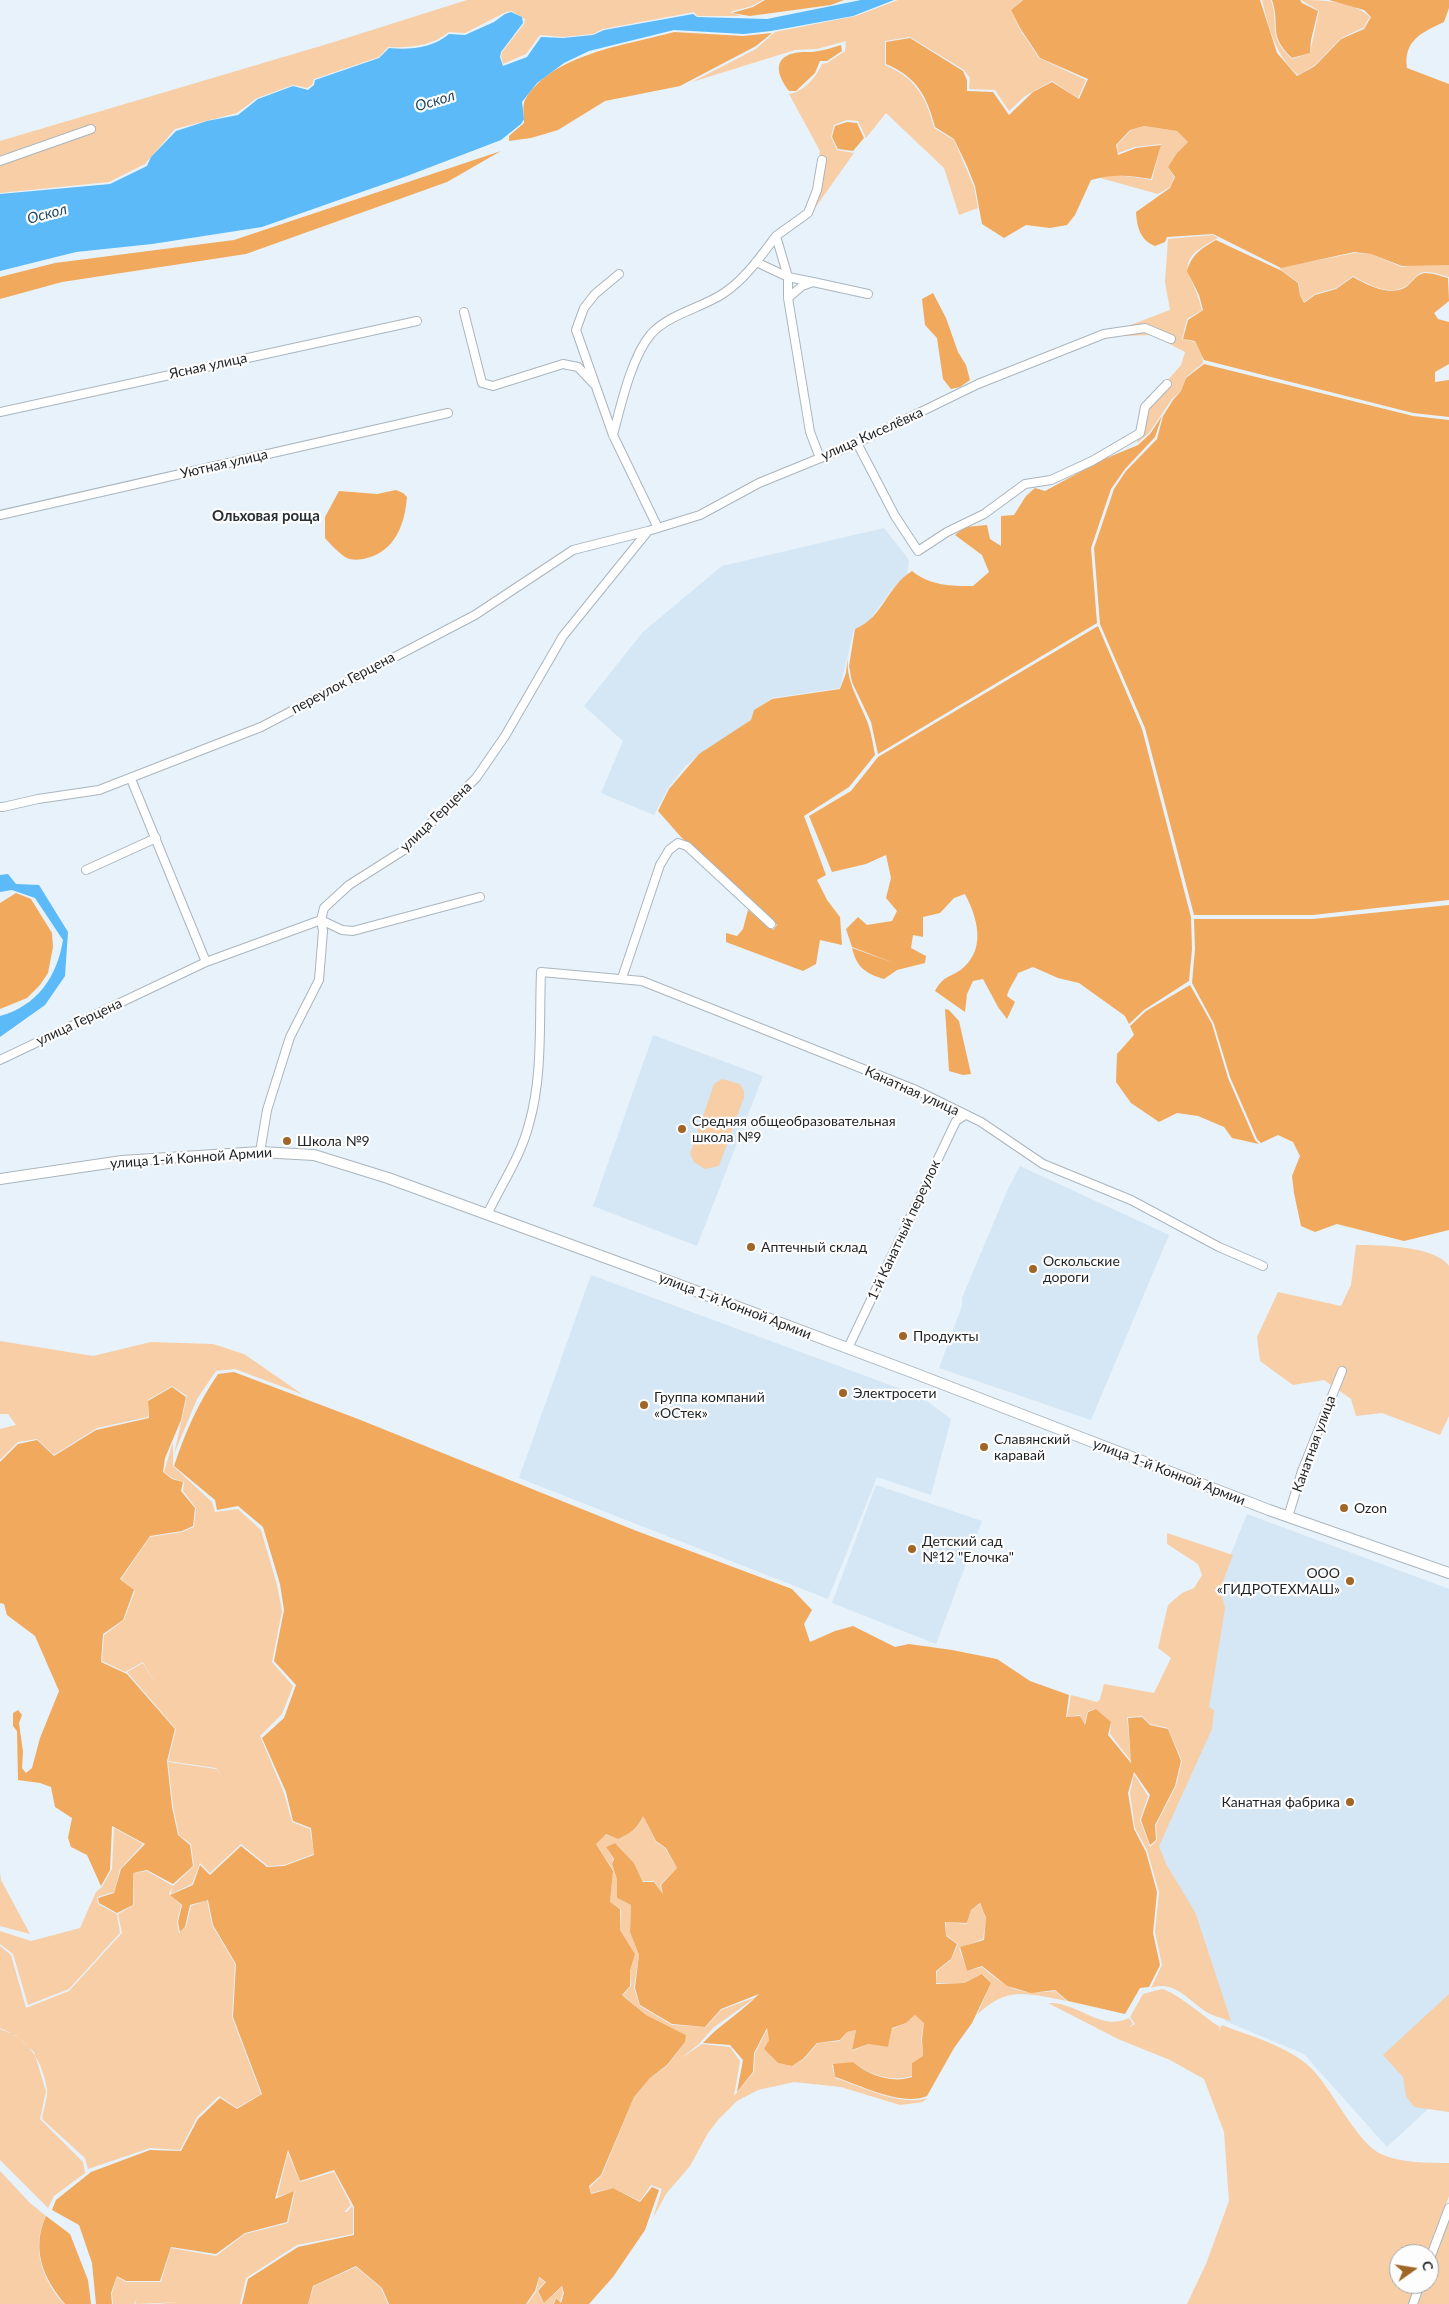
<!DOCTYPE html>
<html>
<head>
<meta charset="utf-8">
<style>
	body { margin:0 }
	#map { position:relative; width:1449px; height:2304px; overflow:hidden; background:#e7f2fa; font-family:Lato,sans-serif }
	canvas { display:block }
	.north { position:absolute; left:1389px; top:2244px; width:50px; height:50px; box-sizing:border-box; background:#fdfdfd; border:1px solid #a4a6a7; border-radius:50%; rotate:77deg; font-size:14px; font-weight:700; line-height:20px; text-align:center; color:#1f2326 }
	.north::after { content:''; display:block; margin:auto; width:18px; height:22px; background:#a06625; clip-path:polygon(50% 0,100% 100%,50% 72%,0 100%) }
</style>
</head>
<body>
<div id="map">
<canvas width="1449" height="2304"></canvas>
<div class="north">С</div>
</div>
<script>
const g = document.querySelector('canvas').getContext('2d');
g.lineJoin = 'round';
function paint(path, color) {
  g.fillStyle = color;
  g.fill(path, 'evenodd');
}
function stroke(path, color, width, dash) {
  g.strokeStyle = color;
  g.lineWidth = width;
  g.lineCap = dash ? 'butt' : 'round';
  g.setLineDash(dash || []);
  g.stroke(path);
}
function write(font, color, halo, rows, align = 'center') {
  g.font = font + ' Lato,sans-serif';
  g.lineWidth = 4.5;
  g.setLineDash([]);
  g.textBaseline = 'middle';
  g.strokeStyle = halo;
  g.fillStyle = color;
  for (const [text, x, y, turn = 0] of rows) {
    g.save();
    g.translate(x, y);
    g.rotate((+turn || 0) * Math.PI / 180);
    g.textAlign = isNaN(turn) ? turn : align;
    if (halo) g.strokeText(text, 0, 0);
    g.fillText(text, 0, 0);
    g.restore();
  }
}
const built = new Path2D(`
	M884 528 909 560 907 574 891 590 868 623 854 629 840 688 772 698 754 710 751 720 729 736 699 754 685 767 668 788 654 815 601 793 623 741 584 706 643 632 722 566Z
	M653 1035 763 1076 697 1246 593 1206Z
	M1020 1166 1169 1235 1091 1420 939 1368 962 1306V1298L1007 1191Z
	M591 1275 920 1396 951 1419 931 1495 877 1477 828 1599 519 1478Z
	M876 1485 982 1521 936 1644 832 1603Z
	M1247 1514 1449 1589V1997L1429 2108 1387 2147 1304 2054 1225 2021 1194 1926 1155 1846 1206 1725 1218 1586Z`);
const green = new Path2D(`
	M467 0H763L752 6 730 12 741 16H697L694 12 603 29 593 34 563 37 540 35 526 54 503 64 501 56 502 52 524 24 525 19 511 11 506 12 465 33 449 32C432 46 410 48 388 47L379 57 314 79 312 85 307 88 293 85 257 98 237 113 175 129 145 164 109 182 0 193V141L334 42Z
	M898 0H1022L1011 10 1019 28 1039 58 1086 80 1078 98 1052 81 1025 96 1009 111 995 90 969 89 970 78 964 70 910 37 885 41V65C915 78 926 96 934 128L954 140 974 187 978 208 959 215 944 168 886 113 866 138 858 121 847 120 834 125 831 137 837 150 854 153 810 215 820 151 789 94C804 92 816 77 822 64L827 63 845 51 846 41 817 49 795 50 692 82 756 49 775 32 856 16Z
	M1262 0H1271C1280 28 1266 35 1292 59L1310 53 1319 11 1301 0C1323 0 1353 1 1370 17L1363 28 1341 38 1315 65 1298 75C1275 55 1269 28 1262 0Z
	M1144 126 1177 131 1188 142 1177 153 1168 167 1174 177 1170 187 1158 194 1100 178C1118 173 1134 177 1152 180L1161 144 1135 147 1118 153 1117 145 1131 130Z
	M1213 235 1218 238C1168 264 1193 270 1202 310L1187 319 1182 339 1195 342 1202 355 1203 363 1186 377 1181 391 1172 399 1149 433 1137 443 1141 411 1181 365 1185 352 1152 335 1099 337 1170 310 1165 282 1168 239Z
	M1354 253 1371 254 1402 267 1421 264 1449 265V277C1442 275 1433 272 1426 272 1415 272 1413 283 1404 287 1388 296 1367 284 1353 276L1336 288 1315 294 1304 302 1300 294 1299 283 1279 268Z
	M722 1079 740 1084 744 1091V1097L719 1166 705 1169 694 1162 690 1154 714 1084Z
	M1356 1245C1379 1245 1436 1246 1449 1266V1416L1440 1435 1382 1413 1356 1416 1351 1399 1324 1380 1293 1385 1260 1361 1257 1337 1278 1292 1341 1306 1351 1285Z
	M0 1341 93 1356 151 1342 213 1344 244 1354 302 1394 235 1369 216 1371 197 1399 174 1454 187 1396 172 1386 148 1400V1417L97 1428 54 1455 37 1439 18 1442 0 1460V1429L16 1425 8 1414H0Z
	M173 1442V1466L212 1502 215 1512 238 1509 261 1530 277 1585 282 1611 272 1662 293 1686 282 1714 260 1736 284 1793 292 1822 310 1829 314 1854 284 1865 268 1866 241 1844 210 1873 200 1863 192 1884 171 1894 172 1887 169 1894 181 1905 177 1922 179 1933 186 1927 191 1906 207 1900 212 1925 235 1964 232 2017 261 2094 237 2108 219 2096 197 2117 180 2150 150 2148 88 2169 85 2158 42 2119C43 2110 48 2098 47 2089 42 2059 28 2039 0 2028V1946L11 1955 26 2008 69 1991 122 1933 118 1914 134 1905 133 1873 147 1871 173 1886 194 1866 191 1844 179 1835 173 1806 168 1762 216 1769 222 1777 216 1768 168 1761 176 1729 127 1672 143 1663 159 1690 143 1662 125 1672 102 1661 104 1635 124 1620 135 1591 121 1579 150 1537 182 1532 194 1527 196 1508 183 1491 184 1482 172 1478 164 1472Z
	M1167 1533 1233 1555 1220 1589 1225 1608 1209 1707 1214 1710 1212 1729 1159 1846 1166 1864 1195 1912 1231 2021C1222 2018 1212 2016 1205 2011 1187 1999 1174 1980 1151 1988L1162 1965 1155 1932 1159 1892 1147 1850 1135 1828 1130 1793 1134 1774 1148 1796 1140 1820 1150 1847 1157 1840 1156 1825 1176 1786 1182 1761 1168 1728 1150 1724 1142 1716 1127 1717 1131 1761 1110 1734 1111 1722 1096 1709 1088 1711 1084 1725 1080 1715 1067 1717 1071 1695 1097 1702 1100 1699 1104 1684 1154 1693 1171 1658 1158 1648 1168 1605 1182 1593 1194 1588 1202 1575 1198 1564 1167 1544Z
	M643 1816 656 1842 665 1848 677 1868 660 1885 663 1894 654 1881H643L634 1863 615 1843 606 1847 613 1859 612 1865 617 1879V1898L631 1905 630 1932 639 1955 634 1988 640 2006 672 2025 706 2027 721 2010 756 1997 713 2028 699 2044 680 2059 702 2044 730 2047 740 2061 734 2096 754 2072 755 2053 767 2030 769 2040 764 2049 778 2063 792 2066 804 2059 818 2043 840 2041 847 2032 856 2030 852 2051 868 2044 888 2047 892 2029 906 2023 915 2015 924 2023 921 2039 923 2056 912 2063V2076C892 2083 868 2074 853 2062L832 2065 835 2078C860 2086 901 2107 927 2098L923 2102 900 2105 841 2087 794 2082 758 2090 737 2101 719 2119 708 2133 690 2166 666 2194 653 2218 662 2189 651 2185 640 2201 613 2188 591 2193 590 2187 602 2175 634 2097 650 2078 667 2066 685 2042 686 2035 646 2015 623 1995 631 1986 630 1972 635 1954 620 1930 621 1909 610 1902 613 1870 596 1844 605 1834 618 1839C631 1833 638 1829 643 1816Z
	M114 1828 143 1844 120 1869 114 1892 97 1897 98 1904 117 1914 120 1933 69 1989 28 2005 13 1954 0 1944V1931L31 1941 80 1928 96 1892 102 1887 112 1869Z
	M0 1872 1 1880 30 1934 0 1926Z
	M980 1904 986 1919 983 1939 959 1948 967 1971 982 1967C1009 1990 1019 1995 1055 1991L1067 2001C1028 1994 1008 1985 977 2015L991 1983 983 1974 963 1983H936L937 1971 951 1960 958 1944 946 1935V1922L967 1924 971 1910Z
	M1162 1989C1176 1992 1205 2018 1220 2027L1218 2032 1222 2025C1252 2037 1288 2046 1311 2068 1332 2089 1357 2143 1381 2154 1400 2163 1428 2163 1449 2163V2196L1427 2254H1399V2284H1416L1409 2304H1187L1206 2264 1229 2201 1224 2132 1204 2079 1170 2060 1118 2039 1048 2003C1077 2001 1100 2032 1129 2018L1133 2024 1130 2026V2027L1135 2024 1130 2017 1143 1994Z
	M1449 1994V2112L1414 2107 1406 2096 1403 2077 1383 2055Z
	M0 2029 15 2035 34 2052 46 2091 40 2119 83 2162 85 2173 54 2196 48 2208 0 2160Z
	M288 2153 300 2182 334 2172 351 2205 344 2212H347L352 2206 353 2208V2234L297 2245 246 2278 240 2304H154L183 2302 135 2304 137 2298 134 2304H113L112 2293 117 2277 126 2282H161L171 2248 216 2256 245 2234 288 2223 295 2191 277 2197Z
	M0 2171 30 2203 46 2216C31 2247 41 2279 64 2304H0V2207L9 2205 0 2207Z
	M1449 2221V2304H1418L1425 2284H1429V2274Z
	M356 2267 381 2288 388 2304H308L314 2286Z
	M539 2278 545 2282 537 2291 544 2303 562 2287 563 2293 560 2302 556 2297 553 2304H527L536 2292Z`);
const forest = new Path2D(`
	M765 0H844L831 5 750 16 732 13 753 7Z
	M1023 0H1260L1277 53 1297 76 1315 66 1341 39 1364 29 1371 17 1364 10 1329 0H1449V8L1444 22C1423 32 1403 40 1407 68L1449 84V265L1402 266 1371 254 1354 252 1281 268 1213 234 1167 237 1165 242 1155 246C1140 240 1137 227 1136 212L1170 188 1175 177 1168 167 1177 153 1188 142 1177 131 1144 126 1130 130 1116 145 1118 155 1136 148 1161 145 1151 179C1129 175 1113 174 1091 180L1075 215 1067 225 1050 228 1026 225 1004 238 982 224 975 186 967 166 954 139 935 127C927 96 917 77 886 64V42L910 38 963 71 967 80V91L993 92 1009 115 1033 92 1052 82 1079 99 1088 79 1040 58 1020 28 1011 10Z
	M1272 0H1300L1302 3 1318 11 1311 40 1310 53 1292 58C1267 34 1281 27 1272 0Z
	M674 32 743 36 772 33 756 46 680 86 605 101 558 130 531 138 509 141V136L524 123C524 116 522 106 525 100 551 54 627 45 674 32Z
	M841 45 842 51 827 61H820L815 73 796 91H789C778 77 771 58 795 53 802 51 810 53 818 51 826 50 833 47 841 45Z
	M847 122 857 123 864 138 853 151 838 149 832 137 835 126Z
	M501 151 447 182 246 254 62 282 0 299V277L55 263 234 240Z
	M1216 240 1282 271 1298 283 1300 295 1304 303 1315 295 1336 289 1353 277C1367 285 1390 297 1406 287 1413 282 1416 274 1425 273 1432 273 1441 276 1448 278L1449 301 1434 313 1438 319 1449 322V364L1435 372V382L1449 380V417L1413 413 1204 360 1195 341 1183 339 1188 320 1203 310 1199 295 1187 271C1191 255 1202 248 1216 240Z
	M933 293 946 318 958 352 966 365 970 380 960 387 951 389 943 379 937 338 925 325 922 299Z
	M1204 364 1413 416 1449 420V900L1313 915H1194L1145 728 1100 624 1094 548 1114 489 1126 471 1157 439 1163 416 1173 400 1181 391 1186 378Z
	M1162 416 1155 437 1125 469 1111 489 1091 548 1097 623 878 754 871 722 852 682 849 666 855 629C884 617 886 587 912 571 931 586 951 586 973 586L989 572 982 555 955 535 965 527 987 525 990 539 1001 546V516L1014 515 1026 496 1035 488 1045 491 1102 460 1138 445 1150 434Z
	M396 490 403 493 407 497C405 524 395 551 367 558 360 560 352 561 345 557 338 552 330 544 325 538V517L339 491 377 494Z
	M1098 626 1142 729 1191 917 1192 949 1189 981 1144 1010 1129 1024 1125 1016 1079 983 1058 978 1033 967 1018 973C1015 981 1009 987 1007 996L1015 1002 1007 1019 998 1007 983 979 973 981 967 994 965 1012 935 991C944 974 952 978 964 967 986 947 977 917 965 894L954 898 940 913 923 917V937L913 935 911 948 926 956 925 963 897 970 884 979C865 973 857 968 852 948L897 964 852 947 846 929 858 917 867 925 892 921 897 911 886 898 891 878 886 855 866 864 832 872 809 816 851 791 878 757Z
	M848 655C845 680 858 698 867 721 871 731 873 744 875 755L849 787 804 816 826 875 817 880 827 900 840 917 842 945 820 940 816 964 803 971 726 942V933L737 936 743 929 748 910 773 930 777 925 681 837 658 811 669 789 699 754 751 720 754 710 772 699 840 689 846 673Z
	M16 893 31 899 52 933 53 947 48 973 40 985 27 998 0 1009V903Z
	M1449 905V1230L1404 1241 1337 1224 1315 1232 1301 1226 1294 1193 1292 1176 1300 1156 1293 1142 1278 1135 1261 1143 1257 1139 1230 1077 1214 1024 1192 983 1195 949 1194 919H1313Z
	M1190 985 1212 1024 1228 1078 1255 1140 1259 1144 1232 1138 1224 1127 1198 1116 1177 1113 1159 1122 1131 1103 1116 1082 1117 1054 1134 1035 1130 1026 1146 1011Z
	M945 1009 949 1010 959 1021 971 1074 963 1075 949 1071Z
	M234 1372 358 1419 634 1530 792 1589 812 1610 804 1624 810 1642 835 1631 853 1626 895 1647 909 1644 952 1650 997 1659 1030 1681 1069 1695 1066 1717 1080 1716 1085 1725 1088 1712 1096 1709 1111 1722 1108 1735 1131 1763 1128 1718 1142 1717 1150 1725 1168 1729 1181 1761 1175 1786 1155 1825 1156 1840 1150 1845 1141 1820 1150 1795 1134 1772 1128 1793 1134 1829 1146 1852 1157 1892 1153 1933 1160 1965 1149 1987 1140 1988 1125 2014 1068 2001 1055 1990 1031 1993 1007 1986 982 1966 967 1971 960 1947 984 1940 986 1918 980 1903 971 1910 967 1923 945 1922 946 1936 957 1944 951 1959 936 1971V1984L964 1983 982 1974 991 1983 972 2023 954 2048 927 2096C903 2107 860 2085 835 2077L833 2064 853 2062C868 2075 892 2084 912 2077V2063L923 2056 922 2039 924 2023 915 2015 906 2023 892 2028 888 2047 868 2044 852 2050 856 2030 847 2032 840 2040 817 2043 803 2059 792 2066 778 2063 764 2049 769 2040 767 2028 754 2053 753 2072 737 2092 743 2060 730 2045 703 2043C720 2024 742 2012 759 1994L721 2009 705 2027 672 2024 640 2005 635 1988 639 1955 630 1932 631 1905 617 1898V1879L612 1864 614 1859 606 1847 615 1843 634 1863 643 1882H654L663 1894 661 1885 677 1868 666 1848 656 1841 643 1816C637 1829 631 1833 618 1839L606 1834 596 1844 613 1871 610 1902 620 1909V1930L635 1954 630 1971V1986L622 1995 646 2015 686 2035 685 2042 667 2065 650 2078 634 2097 601 2175 589 2186 591 2194 613 2188 640 2202 652 2187 659 2190 645 2230 613 2277 589 2304H554L556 2298 561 2303 564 2293 562 2286 544 2303 538 2291 546 2282 539 2277 535 2291 526 2304H389L382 2288 356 2266 313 2286 308 2304H242L248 2279 298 2247 354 2235V2207L334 2170 300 2181 288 2150 275 2199 294 2191 287 2222 245 2233 216 2254 171 2247 160 2281H126L117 2276 111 2293 112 2304H96L92 2263 79 2225 52 2210 56 2200 91 2172 150 2150 181 2151 198 2119 220 2098 237 2109 262 2094 233 2017 236 1964 213 1925 208 1900 190 1905 185 1927 180 1932 178 1922 182 1905 170 1895 193 1885 200 1865 210 1875 241 1846 267 1867 284 1866 314 1855 311 1828 293 1821 286 1792 262 1738 284 1718 296 1685 274 1661 284 1610 280 1584 263 1527 238 1506 217 1510 215 1500 174 1466C185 1433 198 1403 218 1374Z
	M172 1387 186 1397 181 1420 165 1458 163 1472 172 1479 183 1482 181 1491 195 1508 193 1526 182 1531 150 1536 120 1579 134 1590 123 1620 103 1634 101 1662 127 1674 175 1729 167 1761 172 1807 178 1835 190 1845 193 1866 173 1884 147 1870 133 1873V1905L117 1913 99 1903 98 1898 114 1893 121 1869 145 1844 112 1826 110 1870 101 1886 87 1855 71 1847 68 1838 72 1818 55 1807 51 1787 40 1783 18 1780 17 1731 13 1726V1713L18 1710 22 1715 19 1723 23 1752 22 1768 26 1773 32 1768 40 1738 59 1691 35 1636 7 1615 4 1604 0 1603V1462L18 1444 37 1440 54 1456 96 1430 149 1418 148 1401Z
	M46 2216 70 2234 88 2280 91 2304H65C43 2278 31 2249 46 2216Z`);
const water = new Path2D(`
	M861 0H894L853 16 771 31 744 34 674 30 589 51 564 63 537 83 522 102 524 119 521 124 501 140 407 176 262 227 152 244 76 252 0 271V194L110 184 147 166 151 157 176 131 207 121 238 115 258 99 293 86 308 90 314 85 315 80 379 58 389 48C410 50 433 48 449 34L465 35 494 22 505 14 511 12 522 17 523 23 501 52 500 57 503 66 527 57 541 37 563 38 593 35 604 30 693 14 697 17 767 19Z
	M8 874 16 884 39 885 68 932 65 976 45 1005 0 1037V1016C37 1006 57 977 63 940L35 898 12 890 0 892V875Z`);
const minor = new Path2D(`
	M0 161 91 129
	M756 262 788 277 813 282
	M619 274 595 294 584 308 576 330 613 435 658 528
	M788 298 802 286 813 282 868 294
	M464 312 482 383 493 386 563 364 578 367 593 383
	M0 412 417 321
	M613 435C621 405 631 358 651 334 669 314 702 308 724 293 745 279 761 256 776 236
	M857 443 895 516 918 551 947 532 984 514 1025 484 1051 480 1092 461 1140 433 1145 407 1167 384
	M820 458 810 432 788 298V277L776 236 808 213 817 190 822 160
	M0 515 448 413
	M131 779 206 962
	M0 807H3L38 799 99 790 261 727 475 615 573 550 648 531 700 515 759 483 857 443 978 384 1104 334 1145 328 1171 339
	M86 870 156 838
	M321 920 342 930 353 931 480 897
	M622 978 660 865 669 850 678 843 687 846 771 924
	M0 1060 206 962 321 920 324 908 349 885 404 850 476 778 505 736 563 636 648 531
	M260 1152 267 1110 290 1037 319 980 323 931 321 920
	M487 1215C501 1185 521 1156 529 1124 543 1076 539 1022 541 972L642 981 916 1090 981 1122 1043 1164 1131 1200 1219 1247 1263 1266
	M848 1348 956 1121 965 1115
	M1288 1517 1302 1471 1342 1371
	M1429 2261 1449 2208
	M1413 2304 1420 2284`);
const major = new Path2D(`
	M0 1179 122 1161 260 1152 314 1155 388 1178 642 1271 914 1373 1269 1510 1449 1573`);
const markers = [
	[682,1129,5,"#a06625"],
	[287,1141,5,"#a06625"],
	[751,1247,5,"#a06625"],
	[1033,1269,5,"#a06625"],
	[903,1336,5,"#a06625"],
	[843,1393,5,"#a06625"],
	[644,1405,5,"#a06625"],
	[984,1447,5,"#a06625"],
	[1344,1508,5,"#a06625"],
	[912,1549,5,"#a06625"],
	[1350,1581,5,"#a06625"],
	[1350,1802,5,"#a06625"]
];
const streetNames = [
	["Ясная улица",208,366,-12],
	["улица Киселёвка",872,434,-24],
	["Уютная улица",224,464,-13],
	["переулок Герцена",343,683,-28],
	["улица Герцена",436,817,-44],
	["улица Герцена",79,1022,-25],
	["Канатная улица",912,1091,24],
	["улица 1-й Конной Армии",191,1158,-4],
	["1-й Канатный переулок",904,1230,-65],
	["улица 1-й Конной Армии",735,1306,21],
	["Канатная улица",1314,1444,-70],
	["улица 1-й Конной Армии",1169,1472,21]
];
const poiNames = [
	["Средняя общеобразовательная",692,1121],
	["школа №9",692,1137],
	["Школа №9",297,1141],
	["Аптечный склад",761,1247],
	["Оскольские",1043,1261],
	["дороги",1043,1277],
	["Продукты",913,1336],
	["Электросети",853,1393],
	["Группа компаний",654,1397],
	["«ОСтек»",654,1413],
	["Славянский",994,1439],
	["каравай",994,1455],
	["Ozon",1354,1508],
	["Детский сад",922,1541],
	["№12 \"Елочка\"",922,1557],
	["ООО",1340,1573,"right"],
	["«ГИДРОТЕХМАШ»",1340,1589,"right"],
	["Канатная фабрика",1340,1802,"right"]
];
const waterNames = [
	["Оскол",435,101,-17],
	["Оскол",47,214,-15]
];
const neighbourhoodNames = [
	["Ольховая роща",266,516]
];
paint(built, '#d5e6f4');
paint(green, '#f7cea6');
paint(forest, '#f1a95e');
paint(water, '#5bbaf7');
stroke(minor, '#aab5bd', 10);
stroke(major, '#aab5bd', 12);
stroke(minor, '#fff', 8);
stroke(major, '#fff', 10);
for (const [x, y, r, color] of markers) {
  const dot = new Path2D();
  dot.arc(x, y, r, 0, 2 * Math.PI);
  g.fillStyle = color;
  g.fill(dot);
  stroke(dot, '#fdfdfd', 2);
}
write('14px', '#1f2326', '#fdfdfd', streetNames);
write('14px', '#1f2326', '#fdfdfd', poiNames, 'left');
write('italic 15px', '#224a63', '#fdfdfd', waterNames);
write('bold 15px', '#272f35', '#fdfdfd', neighbourhoodNames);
</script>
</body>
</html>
